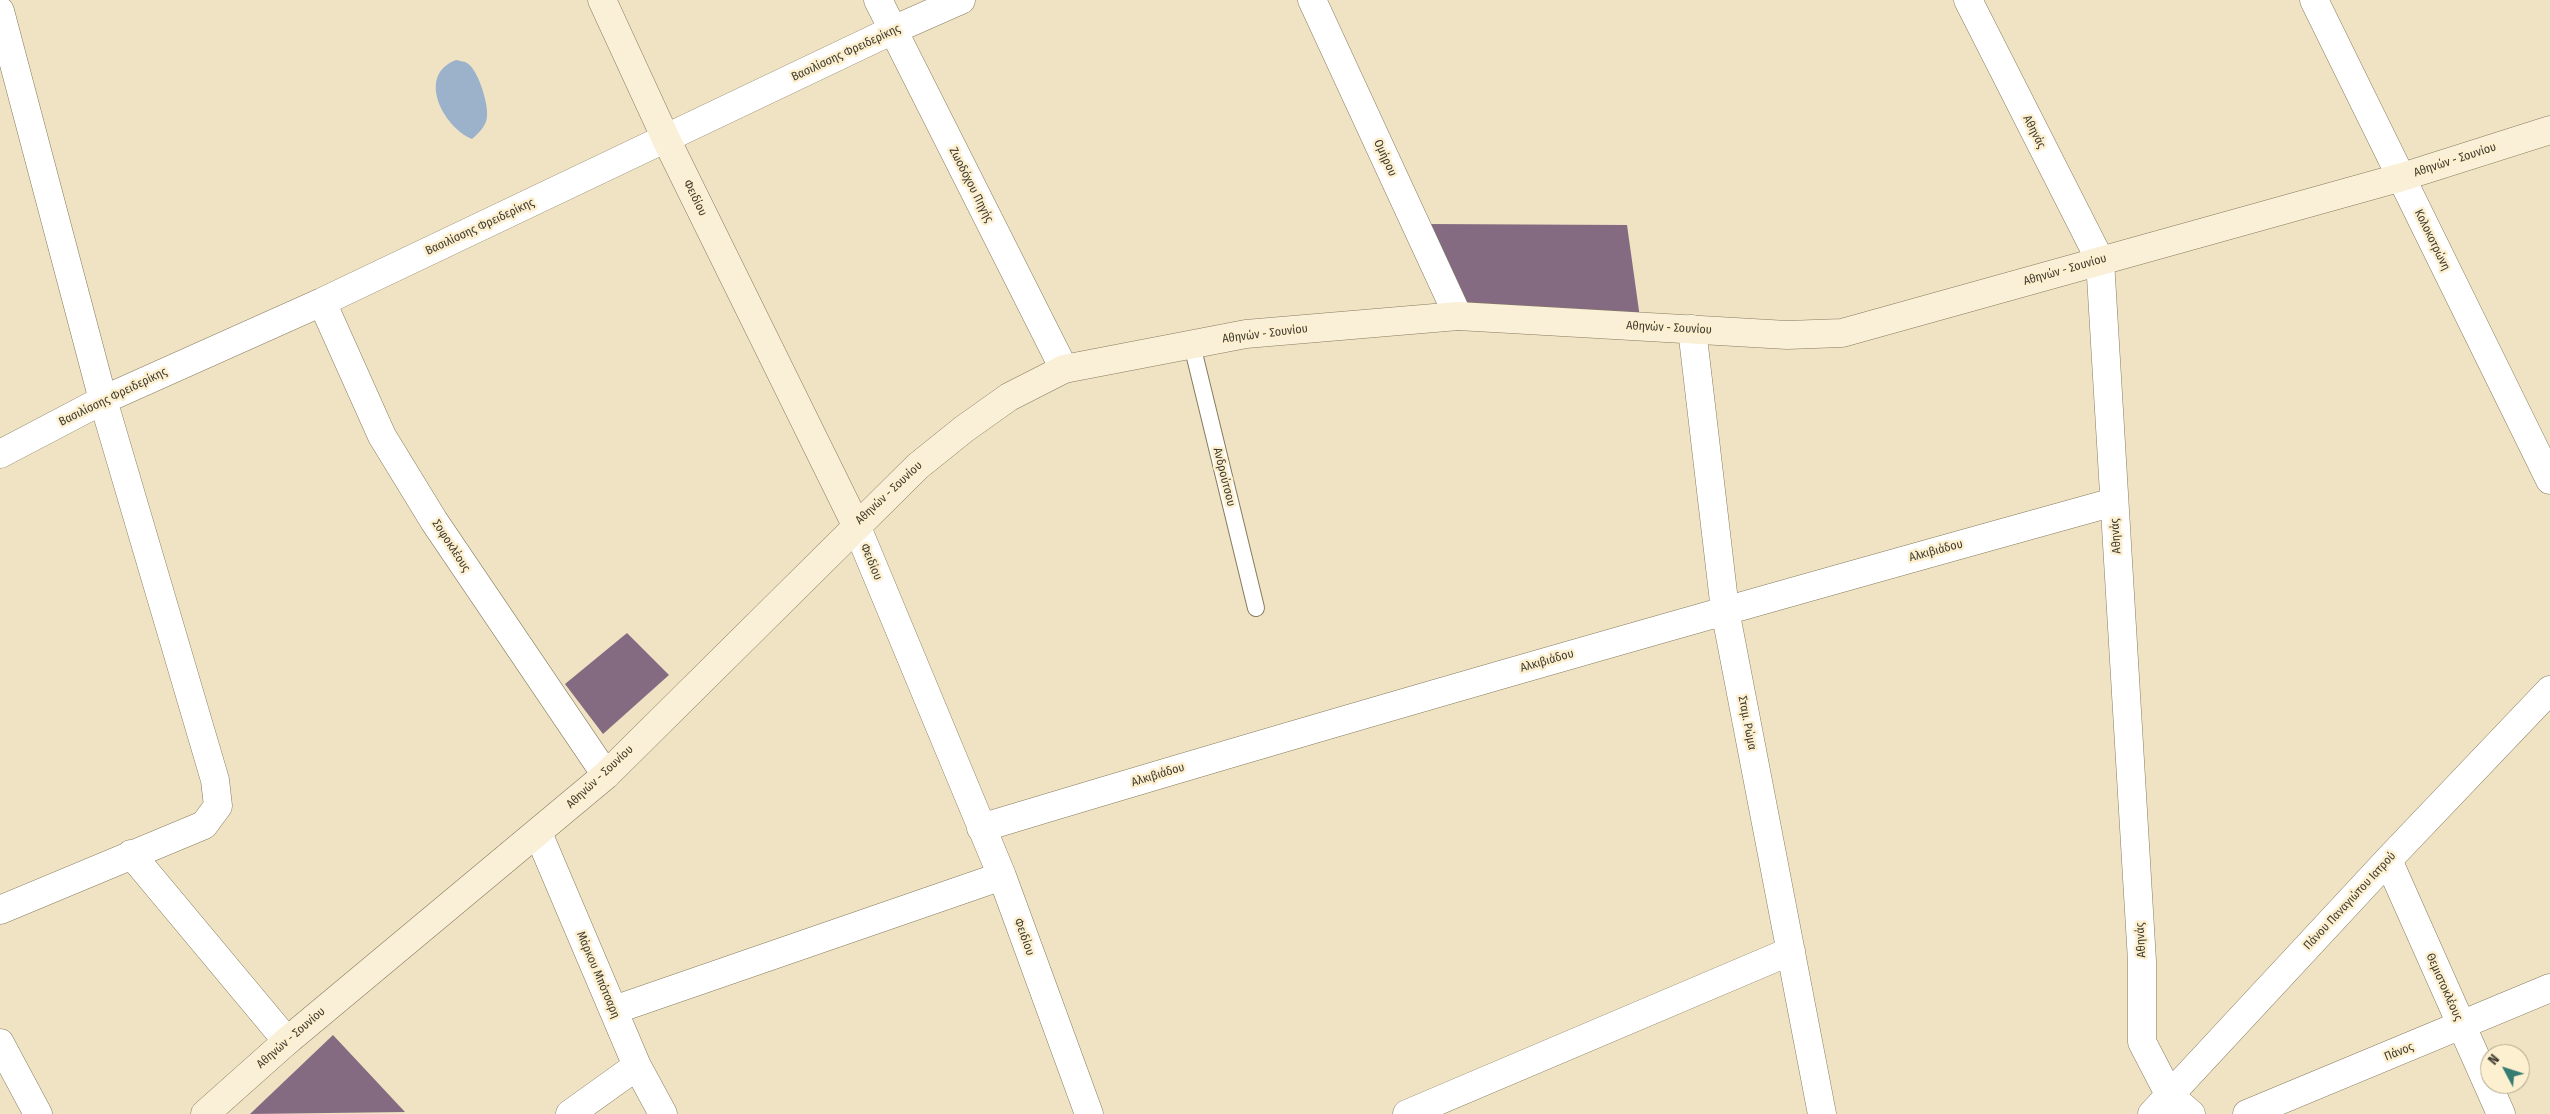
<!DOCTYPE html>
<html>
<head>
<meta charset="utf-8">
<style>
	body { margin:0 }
	#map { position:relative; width:2550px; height:1114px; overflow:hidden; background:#efe3c3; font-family:"Fira Sans Condensed",sans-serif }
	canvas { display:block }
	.north { position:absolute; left:2480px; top:1044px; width:50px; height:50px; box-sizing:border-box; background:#fcf0d0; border:1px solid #b1a88f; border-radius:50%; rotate:310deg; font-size:14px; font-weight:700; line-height:20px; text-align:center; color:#403b2e }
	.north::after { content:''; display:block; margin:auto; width:18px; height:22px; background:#377c72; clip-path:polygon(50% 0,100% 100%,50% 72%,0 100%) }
</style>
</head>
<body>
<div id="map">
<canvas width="2550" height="1114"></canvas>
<div class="north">N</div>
</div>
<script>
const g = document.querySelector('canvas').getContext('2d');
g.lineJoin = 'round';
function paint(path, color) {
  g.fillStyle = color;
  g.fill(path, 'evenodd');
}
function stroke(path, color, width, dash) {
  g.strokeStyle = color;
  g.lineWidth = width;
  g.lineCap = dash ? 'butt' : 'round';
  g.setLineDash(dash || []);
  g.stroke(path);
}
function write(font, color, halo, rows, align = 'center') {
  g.font = font + ' "Fira Sans Condensed",sans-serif';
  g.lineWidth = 5;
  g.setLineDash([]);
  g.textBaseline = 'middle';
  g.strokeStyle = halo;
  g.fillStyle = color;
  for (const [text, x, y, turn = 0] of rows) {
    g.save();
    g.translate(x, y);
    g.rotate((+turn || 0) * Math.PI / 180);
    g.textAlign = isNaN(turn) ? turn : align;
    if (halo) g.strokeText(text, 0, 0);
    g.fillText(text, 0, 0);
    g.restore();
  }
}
const water = new Path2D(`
	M456 60C459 61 464 61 467 63 478 69 489 105 487 117 486 126 479 133 472 139 443 127 416 75 456 60Z`);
const building = new Path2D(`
	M1428 224 1627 225 1640 318 1465 309Z
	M627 633 669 675 603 734 565 684Z
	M333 1035 405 1112 250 1114Z`);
const lane = new Path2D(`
	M1192 345 1256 608`);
const street = new Path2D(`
	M878 0 1064 369
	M1312 0 1458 316
	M1968 0 2100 260 2142 961V1042L2170 1096 2191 1114
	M2314 0 2550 480
	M0 11 103 400 215 780 218 806 204 825 0 910
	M322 302 382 436 434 521 606 775
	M1692 329 1725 610 1822 1114
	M0 454 103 400 322 302 893 30 961 0
	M856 525 1002 876 1089 1114
	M981 828C1358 714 1735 607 2114 502
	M538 833 637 1066 663 1114
	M131 854 287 1041
	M2388 860 2501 1114
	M614 1010 1002 876
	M0 1043 38 1114
	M570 1114 637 1066
	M1407 1114 1791 951
	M2152 1114 2388 860 2550 690
	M2247 1114 2550 988`);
const secondary = new Path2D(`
	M602 0 666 139 856 525
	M205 1114 287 1041 606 775 918 466 964 429 1009 397 1064 369 1246 334 1458 316 1787 335 1842 333 2402 177 2550 130`);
const streetNames = [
	["Βασιλίσσης Φρειδερίκης",846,53,-25],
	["Αθηνάς",2034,132,63],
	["Ομήρου",1385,158,65],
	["Αθηνών - Σουνίου",2455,160,-18],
	["Ζωοδόχου Πηγής",971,185,63],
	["Φειδίου",695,198,64],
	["Βασιλίσσης Φρειδερίκης",480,227,-25],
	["Κολοκοτρώνη",2432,240,64],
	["Αθηνών - Σουνίου",2065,270,-16],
	["Αθηνών - Σουνίου",1669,328,3],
	["Αθηνών - Σουνίου",1265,334,-7],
	["Βασιλίσσης Φρειδερίκης",113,397,-26],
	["Ανδρούτσου",1224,477,76],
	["Αθηνών - Σουνίου",889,493,-43],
	["Αθηνάς",2116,536,-94],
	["Σοφοκλέους",451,546,57],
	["Αλκιβιάδου",1936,551,-15],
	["Φειδίου",871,562,67],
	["Αλκιβιάδου",1547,661,-16],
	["Σταμ. Ρώμα",1747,723,79],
	["Αλκιβιάδου",1158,775,-17],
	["Αθηνών - Σουνίου",600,777,-43],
	["Πάνου Παναγιώτου Ιατρού",2350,901,-47],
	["Φειδίου",1024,937,70],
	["Αθηνάς",2141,940,-93],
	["Μάρκου Μπότσαρη",598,975,67],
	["Θεμιστοκλέους",2444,987,66],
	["Αθηνών - Σουνίου",291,1038,-41],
	["Πάνος",2399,1052,-22]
];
paint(water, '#9cb2cb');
paint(building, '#846b81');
stroke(lane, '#867b5e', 18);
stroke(street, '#867b5e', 29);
stroke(secondary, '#867b5e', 29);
stroke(lane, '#fff', 16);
stroke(street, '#fff', 28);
stroke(secondary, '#faf0d7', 28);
write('12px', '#403b2e', '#fcf0d0', streetNames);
</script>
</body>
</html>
